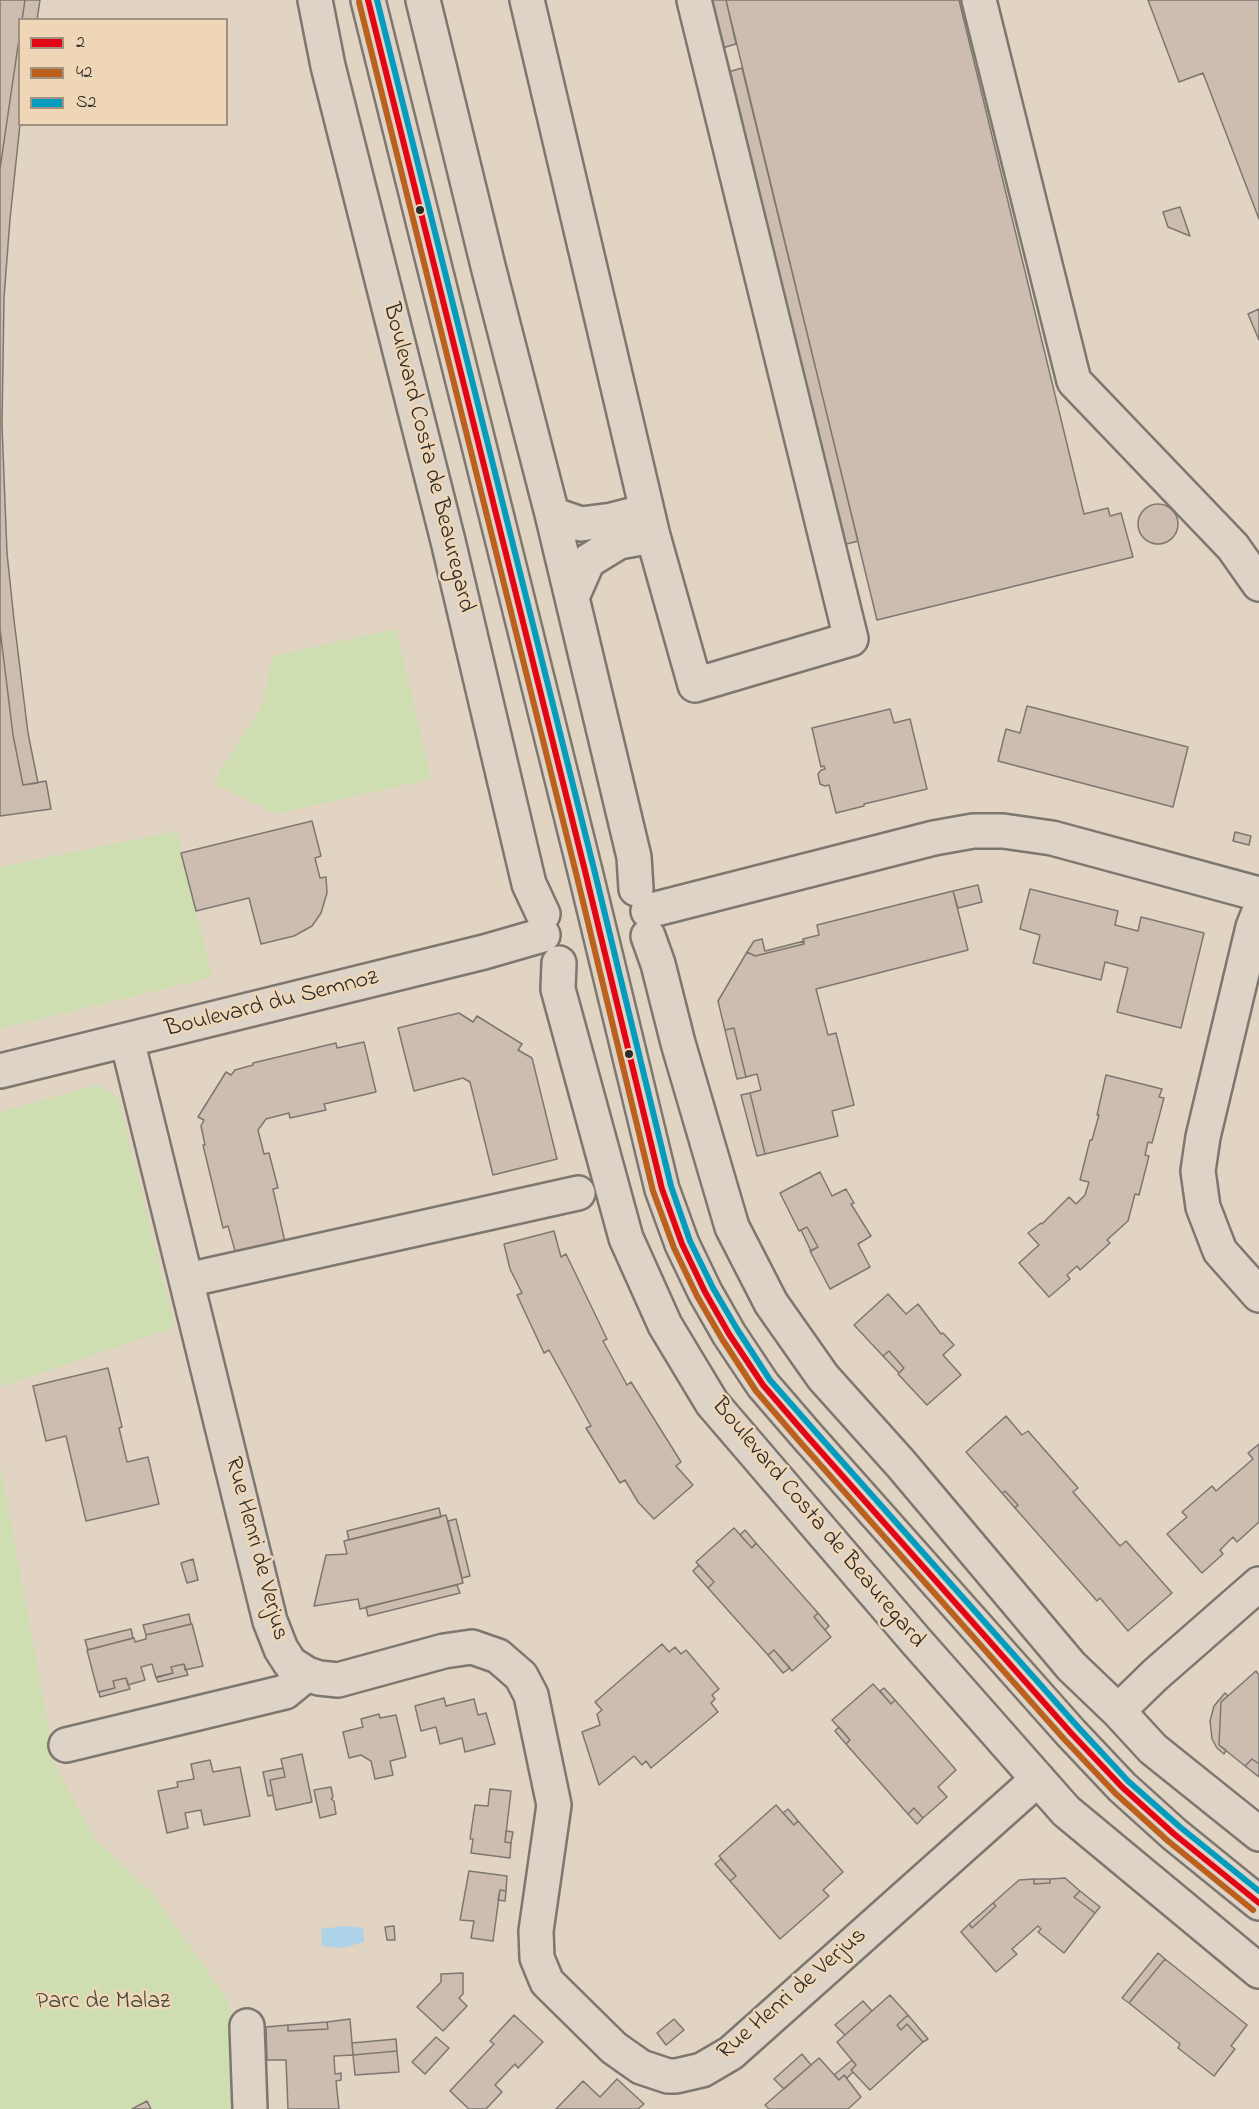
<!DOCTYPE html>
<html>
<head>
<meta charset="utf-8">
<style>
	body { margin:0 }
	#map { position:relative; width:1259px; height:2109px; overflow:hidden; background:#e1d4c3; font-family:"Indie Flower",sans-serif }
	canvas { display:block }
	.legend { position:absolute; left:18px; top:18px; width:210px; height:108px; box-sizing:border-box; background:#eed6b6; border:2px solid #a0927e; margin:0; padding:8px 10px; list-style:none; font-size:18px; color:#2b2b2b }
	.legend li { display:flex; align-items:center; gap:12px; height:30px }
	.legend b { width:30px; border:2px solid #a0927e }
</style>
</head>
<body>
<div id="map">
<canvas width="1259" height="2109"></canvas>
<ul class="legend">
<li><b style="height:8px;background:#e30513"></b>2</li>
<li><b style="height:8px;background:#bc601e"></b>42</li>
<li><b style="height:8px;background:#049cbe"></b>S2</li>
</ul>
</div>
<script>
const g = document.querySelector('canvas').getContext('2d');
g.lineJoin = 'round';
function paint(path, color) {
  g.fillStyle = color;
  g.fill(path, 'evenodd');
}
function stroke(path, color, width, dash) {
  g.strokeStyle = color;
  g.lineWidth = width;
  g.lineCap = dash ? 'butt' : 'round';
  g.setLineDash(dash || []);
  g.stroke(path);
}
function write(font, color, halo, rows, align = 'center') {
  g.font = font + ' "Indie Flower",sans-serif';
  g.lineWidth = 5;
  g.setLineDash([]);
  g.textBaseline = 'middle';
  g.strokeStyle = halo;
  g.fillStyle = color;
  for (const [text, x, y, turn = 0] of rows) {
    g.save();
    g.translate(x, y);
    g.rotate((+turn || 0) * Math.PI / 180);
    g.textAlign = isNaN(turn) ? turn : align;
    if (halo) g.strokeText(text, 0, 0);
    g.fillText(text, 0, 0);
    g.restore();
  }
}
const green = new Path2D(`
	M396 629 431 779 276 814 213 783 262 705 273 656Z
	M177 831 212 977 0 1029V867Z
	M97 1085 118 1097 175 1327 1 1387 0 1112Z
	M0 1464 56 1768 96 1840 151 1892 226 1997 236 2022 237 2109H0Z`);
const water = new Path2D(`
	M344 1926 363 1928 364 1942 343 1948 322 1946 321 1929Z`);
const building = new Path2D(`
	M0 0H25L22 20H20V32L0 169Z
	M25 0H40L37 20H22Z
	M710 0H726L736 44 722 48Z
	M726 0H959L1084 514 1108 508 1110 516 1121 513 1133 557 877 620Z
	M1148 0H1259V219L1203 73 1179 82Z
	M20 32V124L10 219 4 298 2 425 7 553 14 620 28 733 38 783 23 785 13 735 0 629V169Z
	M742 68 858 541 843 545 728 72Z
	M1180 207 1190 236 1168 227 1163 212Z
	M1259 309V340L1248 314Z
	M1138 524a20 20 0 1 1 40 0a20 20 0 1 1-40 0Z
	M0 629 13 735 23 785 46 781 51 809 0 816Z
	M1027 706 1188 747 1173 807 998 761 1006 729 1020 733Z
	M890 709 894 723 910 719 927 789 864 804V806L836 813 829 785 825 786 820 784 818 774 821 770 825 769 824 766 821 767 812 728Z
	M312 821 321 856 315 858 320 878 326 877 327 893 321 913 312 926 294 936 261 944 249 898 196 911 181 853Z
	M1235 832 1251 836 1249 845 1233 841Z
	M978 885 982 902 958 908 953 891Z
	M1030 889 1118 911 1115 925 1138 931 1141 917 1204 933 1181 1028 1117 1012 1128 968 1105 962 1101 980 1033 963 1040 935 1020 929Z
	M953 891 968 950 816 989 828 1035 836 1033 854 1105 832 1111 838 1136 765 1154 750 1093 761 1090 757 1074 746 1077 734 1028 725 1030 718 1001 747 952 755 956 804 944 803 939 819 935 817 925Z
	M762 939 765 951 804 941V944L755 956 747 952 754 941Z
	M459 1013 473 1022 477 1016 522 1044 518 1050 532 1058 557 1159 493 1175 470 1082 463 1078 414 1091 398 1028Z
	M734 1028 746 1077 737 1079 725 1030Z
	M364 1042 376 1092 324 1104 326 1110 290 1118 289 1113 266 1119 258 1130 264 1154 269 1153 278 1188 273 1189 285 1242 236 1254 228 1226 223 1228 203 1145H205L201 1126 204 1120 198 1117 226 1072 231 1075 235 1070 253 1065V1063L336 1043 337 1048Z
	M1106 1075 1162 1089 1159 1097 1164 1098 1152 1143 1148 1142 1145 1155 1149 1156 1139 1195 1135 1194 1128 1221 1107 1240 1110 1243 1080 1270 1077 1266 1067 1275 1070 1279 1049 1297 1019 1263 1039 1245 1028 1233 1041 1223 1042 1224 1069 1197 1076 1204 1085 1195 1089 1182 1080 1180 1090 1140H1092L1099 1115H1097Z
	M750 1093 765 1154 757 1156 741 1095Z
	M820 1172 832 1196 846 1189 854 1203 851 1204 871 1236 858 1244 870 1267 830 1289 810 1251 818 1247 807 1227 799 1231 780 1193Z
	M807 1227 818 1247 811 1251 801 1230Z
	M554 1231 561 1257 566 1254 607 1339 603 1341 627 1385 631 1382 681 1462 676 1466 693 1485 654 1519 638 1502 625 1480 620 1483 586 1428 591 1426 549 1350 544 1353 517 1295 522 1293 510 1269 504 1244Z
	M888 1294 906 1314 918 1304 941 1334 943 1333 954 1345 943 1355 961 1375 927 1405 898 1374 904 1368 889 1351 883 1356 854 1325Z
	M889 1351 904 1368 899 1373 883 1356Z
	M108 1368 122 1427 119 1428 127 1462 148 1457 159 1504 86 1521 66 1436 46 1441 33 1386Z
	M1006 1416 1022 1435 1028 1431 1078 1488 1073 1492 1120 1546 1126 1541 1172 1593 1128 1631 1100 1598 1097 1601 1015 1508 1018 1505 1005 1491 1002 1493 966 1452Z
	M1259 1444V1522L1237 1542 1233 1537 1220 1550 1223 1554 1202 1573 1167 1534 1187 1517 1182 1512 1212 1486 1216 1491 1253 1459 1248 1453Z
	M1005 1491 1018 1505 1015 1508 1002 1493Z
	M439 1508 441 1517 349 1540 347 1531Z
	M446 1515 463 1583 360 1609 358 1599 314 1606 326 1555 347 1554 344 1541Z
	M456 1519 470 1576 462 1578 448 1521Z
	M734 1528 752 1548 756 1543 818 1613 814 1617 831 1637 792 1671 774 1650 768 1655 708 1588 714 1582 696 1562Z
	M745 1530 756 1543 752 1548 740 1535Z
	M193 1559 198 1580 187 1583 181 1563Z
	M699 1565 714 1582 708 1588 693 1571Z
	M457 1585 460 1593 368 1616 366 1607Z
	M818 1613 829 1626 825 1630 814 1617Z
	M189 1614 191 1624 146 1635 143 1625Z
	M192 1624 203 1666 185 1670 184 1664 171 1667 173 1673 156 1678 152 1664 141 1667 145 1680 128 1685 126 1678 113 1681 115 1688 98 1692 87 1650 134 1638 135 1642 146 1639V1635Z
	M131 1629 133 1638 88 1650 85 1640Z
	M662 1644 669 1652 675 1647 681 1654 686 1650 719 1689 712 1695 715 1699 711 1703 718 1712 651 1768 646 1761 642 1765 634 1756 599 1785 582 1732 600 1725 597 1714 602 1710 595 1702Z
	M774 1650 790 1668 783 1673 768 1655Z
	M184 1664 188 1675 158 1682 156 1677 173 1673 171 1667Z
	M1256 1671 1259 1675V1764L1252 1759 1245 1766 1219 1745 1221 1702Z
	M126 1678 130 1689 100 1697 99 1692 115 1688 113 1681Z
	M873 1684 891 1704 895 1700 956 1770 938 1787 947 1797 923 1818 914 1808 908 1814 846 1744 850 1740 832 1720Z
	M884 1688 895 1700 891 1704 880 1691Z
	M1225 1693 1228 1696 1221 1702 1219 1745 1226 1750 1224 1754 1217 1748 1212 1739 1210 1721 1214 1706Z
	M444 1698 446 1706 474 1699 478 1715 486 1713 495 1744 465 1752 462 1738 440 1744 436 1727 421 1731 415 1706Z
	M379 1714 380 1718 396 1715 406 1757 390 1761 393 1775 375 1779 371 1761 361 1755 349 1758 343 1732 363 1727 361 1719Z
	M839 1727 850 1740 846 1744 835 1731Z
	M302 1754 312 1802 276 1810 270 1780 285 1777 281 1759Z
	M1252 1759 1259 1764V1777L1245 1766Z
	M210 1760 213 1772 240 1767 250 1816 204 1825 201 1810 185 1813 188 1828 167 1833 158 1791 178 1787 177 1782 194 1779 191 1764Z
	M283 1768 285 1777 270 1780 273 1795 268 1796 263 1772Z
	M331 1787 333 1797 331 1799 334 1801 336 1814 320 1818 314 1790Z
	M490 1789 511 1791 505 1842 511 1843 510 1858 471 1853 473 1839H470L475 1805 488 1806Z
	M776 1805 794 1825 798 1821 843 1872 823 1890 829 1896 780 1939 730 1881 736 1876 719 1856Z
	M914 1808 923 1818 917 1824 908 1814Z
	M788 1809 798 1821 794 1825 783 1813Z
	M506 1831 513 1832 511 1843 505 1842Z
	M721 1859 736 1876 730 1881 715 1864Z
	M469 1871 507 1876 506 1891 500 1890 493 1941 471 1938 474 1921 460 1920Z
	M1065 1878 1080 1891 1074 1897 1095 1913 1064 1953 1038 1932 1041 1929 1038 1926 1012 1949 1017 1954 996 1972 961 1932 969 1924 972 1928 996 1906 993 1903 1019 1880 1034 1879V1884L1050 1883V1879Z
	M1034 1879H1050V1883L1034 1884Z
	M500 1890 506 1891 505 1901 498 1900Z
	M1080 1891 1100 1907 1095 1913 1074 1897Z
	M993 1903 996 1906 972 1928 969 1924Z
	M394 1926 395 1940H387L385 1927Z
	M1158 1953 1165 1959 1129 2003 1122 1998Z
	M1165 1959 1247 2025 1231 2046 1235 2049 1214 2076 1178 2048 1180 2044 1129 2003Z
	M463 1973V1994L459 1998 467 2006 443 2031 417 2007 441 1982V1974Z
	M890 1995 908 2015 897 2025 901 2030 907 2024 923 2042 870 2090 851 2070 856 2065 837 2042Z
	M863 2001 872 2011 845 2035 835 2025Z
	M514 2015 543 2042 518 2068 515 2064 495 2085 502 2092 486 2109H469L450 2091 494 2044 490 2041Z
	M908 2015 928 2039 923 2042 907 2024 901 2030 897 2025Z
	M350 2019 353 2055 334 2056 335 2074 341 2073V2080L336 2081 339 2109H288L286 2060H267L266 2027 288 2025V2031L328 2029 327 2022Z
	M674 2019 684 2030 666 2045 657 2033Z
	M327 2022 328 2029 288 2031V2025Z
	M436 2037 449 2048 425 2074 412 2062Z
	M396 2039 397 2051 353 2055 352 2043Z
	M397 2051 399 2072 355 2075 353 2055Z
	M802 2054 811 2065 784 2089 774 2079Z
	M819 2058 839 2080 844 2075 861 2097 848 2109H769L765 2105Z
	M852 2060 856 2065 851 2070 853 2072 847 2078 844 2075 839 2080 834 2075Z
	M617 2079 644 2104 638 2109H556L583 2081 600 2097Z
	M147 2101 151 2109H132Z`);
const minor = new Path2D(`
	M315 0 328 66 448 541 529 884 543 914
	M368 0 585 871 662 1189 682 1244 705 1292 729 1334 763 1385 807 1436 1071 1733 1122 1787 1174 1834 1259 1903
	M423 0 488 266 552 514 634 857 636 889
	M527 0 653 536
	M979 0 1074 381 1233 547 1259 584
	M552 514 581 524 612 520 647 511
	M572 597 588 561 619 542 653 536 695 685 851 639 694 0
	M648 911 934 838 973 831H1003L1052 838 1259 894
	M1259 912 1253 927 1203 1137 1198 1171 1203 1207 1220 1251 1259 1295
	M648 936 658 964 678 1043 732 1227 771 1303 823 1377 901 1464 1071 1666 1118 1711 1153 1749 1259 1834
	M559 963 558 989 626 1238 665 1325 712 1403 916 1641 1066 1811 1259 1971
	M127 1040 270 1621 281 1649 290 1663 307 1674 319 1678 338 1680 444 1651 472 1647 498 1656 521 1676 531 1695 554 1805 536 1931 537 1958 547 1982 614 2048 641 2067 668 2076H676L702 2070 731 2053 1038 1779
	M0 1071 484 952 543 935
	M187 1280 578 1193
	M1118 1711 1155 1675 1259 1584
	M66 1745 285 1692 307 1674
	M247 2026 250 2109`);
const bus1 = new Path2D(`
	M368 0 585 871 662 1189 682 1244 705 1292 729 1334 763 1385 807 1436 1071 1733 1122 1787 1174 1834 1259 1903`);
const bus2 = new Path2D(`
	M359 2 576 873 653 1191 674 1248 697 1296 722 1339 756 1391 800 1442 1064 1739 1115 1793 1168 1841 1253 1910`);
const bus3 = new Path2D(`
	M377 0 594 869 671 1186 690 1241 713 1288 737 1329 770 1380 814 1430 1078 1727 1128 1781 1180 1827 1259 1891`);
const markers = [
	[420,210,5,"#2b2b2b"],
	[629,1054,5,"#2b2b2b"]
];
const streetNames = [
	["Boulevard Costa de Beauregard",427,458,76],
	["Boulevard du Semnoz",272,1005,-14],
	["Boulevard Costa de Beauregard",817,1524,50],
	["Rue Henri de Verjus",255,1549,75],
	["Rue Henri de Verjus",793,1995,-41]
];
const parkNames = [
	["Parc de Malaz",103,2003]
];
paint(green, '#cedeb1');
paint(water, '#aed3e9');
paint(building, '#cdbdb1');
stroke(building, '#7d776f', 1.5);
stroke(minor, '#7d776f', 38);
stroke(minor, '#ddd3c7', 33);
stroke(bus1, '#e30513', 6);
stroke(bus2, '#bc601e', 6);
stroke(bus3, '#049cbe', 6);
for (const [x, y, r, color] of markers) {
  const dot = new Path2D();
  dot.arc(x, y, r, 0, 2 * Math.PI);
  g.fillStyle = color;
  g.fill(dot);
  stroke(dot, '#eed6b6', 2);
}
write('24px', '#2b2b2b', '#eed6b6', streetNames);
write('24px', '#41473d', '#eed6b6', parkNames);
</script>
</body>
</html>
